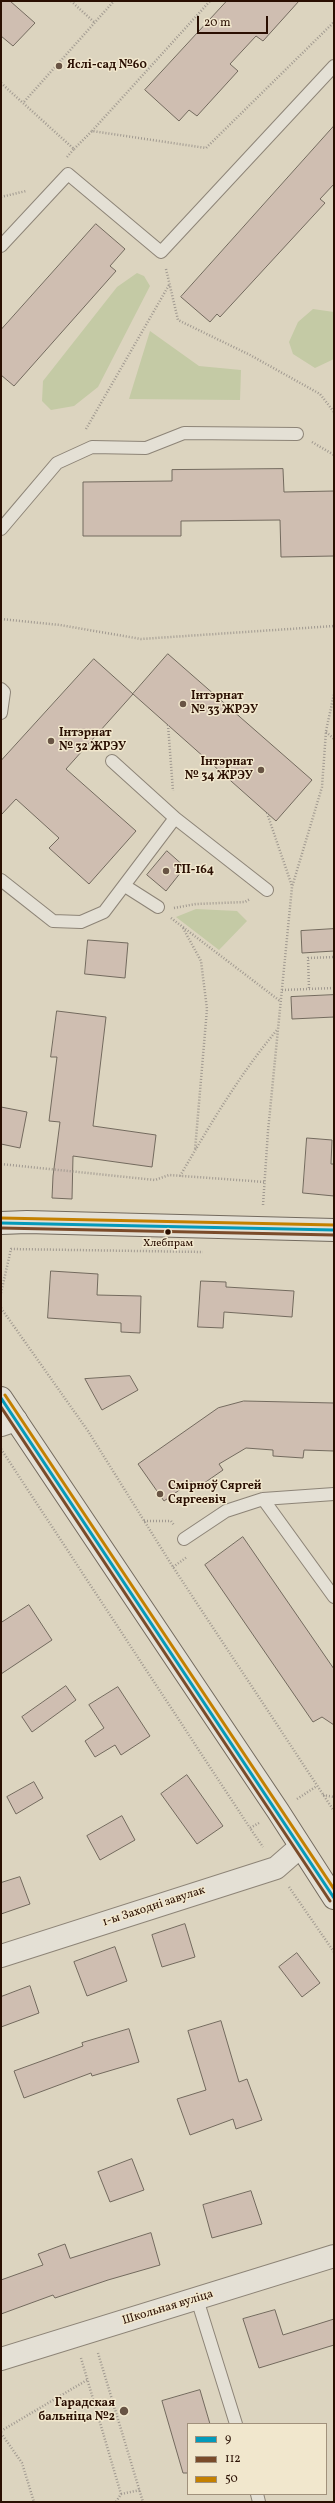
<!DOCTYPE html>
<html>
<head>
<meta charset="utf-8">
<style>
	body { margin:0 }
	#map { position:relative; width:335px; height:2503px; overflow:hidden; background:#dcd4bf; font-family:Vollkorn,serif }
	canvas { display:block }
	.frame { position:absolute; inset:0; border:2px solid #2a0f02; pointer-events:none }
	.legend { position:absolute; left:187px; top:2423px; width:140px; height:72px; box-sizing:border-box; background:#f1e7cd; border:1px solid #a1917c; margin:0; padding:5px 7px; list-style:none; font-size:12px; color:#2a0f02 }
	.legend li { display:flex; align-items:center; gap:8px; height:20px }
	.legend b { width:20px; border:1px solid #a1917c }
	.scale { position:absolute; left:197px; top:16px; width:71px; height:18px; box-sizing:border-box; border:2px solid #2a0f02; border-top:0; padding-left:5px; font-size:12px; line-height:14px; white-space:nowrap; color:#2a0f02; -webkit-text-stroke:3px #f1e7cd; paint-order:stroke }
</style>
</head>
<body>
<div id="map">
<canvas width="335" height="2503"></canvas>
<div class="frame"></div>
<ul class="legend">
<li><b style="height:5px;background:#049aba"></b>9</li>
<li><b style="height:5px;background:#7a4b2a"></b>112</li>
<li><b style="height:5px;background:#c48000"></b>50</li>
</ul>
<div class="scale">20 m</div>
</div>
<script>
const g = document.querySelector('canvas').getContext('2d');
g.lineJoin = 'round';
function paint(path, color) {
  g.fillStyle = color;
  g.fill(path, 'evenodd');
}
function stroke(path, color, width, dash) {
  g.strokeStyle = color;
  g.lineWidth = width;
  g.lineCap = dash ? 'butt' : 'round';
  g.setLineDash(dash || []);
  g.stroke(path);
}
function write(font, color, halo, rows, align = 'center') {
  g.font = font + ' Vollkorn,serif';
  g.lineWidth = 3;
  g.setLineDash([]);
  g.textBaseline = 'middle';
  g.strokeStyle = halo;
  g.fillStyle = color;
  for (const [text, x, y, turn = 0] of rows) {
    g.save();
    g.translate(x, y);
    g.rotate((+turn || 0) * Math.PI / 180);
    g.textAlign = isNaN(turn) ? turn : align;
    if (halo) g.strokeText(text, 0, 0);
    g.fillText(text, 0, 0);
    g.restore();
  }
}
const green = new Path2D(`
	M137 273 144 276 150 286 98 387 74 406 51 410 42 401 43 381 117 287Z
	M313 309 334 312V359L315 368 293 354 289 342 298 322Z
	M150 331 199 366 241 370 240 400 129 399Z
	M196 909 237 911 247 921 219 950 176 917Z`);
const building = new Path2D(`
	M1 1H10L35 23 13 46 1 36Z
	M227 1H299L263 41 256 36 230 64 238 71 197 116 189 110 179 121 145 90Z
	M334 126V184L320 199 325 203 220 317 217 314 210 322 181 297Z
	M96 224 125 249 110 266 116 271 14 386 1 375V330Z
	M283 469 284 492 334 491V556L281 557 280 520 181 521V536H83V482L172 481V470Z
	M168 654 312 780 276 821 133 694Z
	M94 659 133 694 66 769 136 831 89 884 49 848 59 838 16 799 1 815V761Z
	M167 851 185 867 166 891 147 875Z
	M334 929V951L302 953 301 931Z
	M88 940 128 943 125 978 85 974Z
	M334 995V1017L292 1019 291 997Z
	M57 1011 106 1017 93 1126 156 1135 152 1167 73 1156 72 1199 52 1198 53 1176 60 1122 49 1121 57 1057H51Z
	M1 1107 27 1112 20 1148 1 1144Z
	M307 1138 332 1140 331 1164H334V1196L303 1193Z
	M51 1271 98 1274 97 1295 141 1296 140 1333 121 1332V1323L48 1318Z
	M201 1281 226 1282V1287L294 1291 292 1317 224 1312 223 1328 198 1327Z
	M130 1376 138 1390 102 1410 85 1379Z
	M244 1401 334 1403V1451L304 1450 303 1458 273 1456V1450L246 1448 219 1464 223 1470 197 1488 192 1481 164 1501 138 1464 218 1408Z
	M243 1537 334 1669V1725L322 1717 313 1722 205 1565Z
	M29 1605 52 1640 1 1674V1623Z
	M66 1686 76 1700 32 1732 22 1717Z
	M118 1687 150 1736 121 1755 115 1745 95 1757 85 1741 104 1728 89 1705Z
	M187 1775 223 1826 197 1844 161 1794Z
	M34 1782 43 1798 16 1814 7 1797Z
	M122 1816 135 1840 100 1860 87 1836Z
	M20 1877 30 1904 1 1914V1883Z
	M185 1924 195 1957 162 1967 152 1935Z
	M115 1947 127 1981 87 1996 74 1962Z
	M297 1953 320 1983 302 1997 279 1967Z
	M30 1986 39 2013 1 2027V1997Z
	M221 2021 239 2082 247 2079 262 2120 236 2129 233 2119 190 2135 177 2099 206 2090 188 2031Z
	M129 2029 139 2062 92 2076 91 2073 24 2098 14 2071 83 2046 82 2043Z
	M132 2159 144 2190 110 2202 98 2172Z
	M251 2191 262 2224 212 2238 203 2205Z
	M151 2233 160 2265 108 2280 55 2298 53 2295 1 2314V2280L43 2265 38 2254 65 2244 70 2258Z
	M275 2310 283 2335 334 2319V2345L259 2368 243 2319Z
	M200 2390 210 2424H188V2473H183L162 2401Z`);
const path = new Path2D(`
	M71 1 95 23
	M1 83 23 103
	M92 131 210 1
	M74 149 92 131 206 148 334 22
	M67 157 74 149 23 103 114 1
	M1 197 26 191
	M166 269 178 320 250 355 320 394 334 412
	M86 429 169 285
	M312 442 334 455
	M1 619 60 625 141 639 334 626
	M168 725 173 791
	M326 732 334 739
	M267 813 292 886
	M174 908 196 904 245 902 250 899
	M171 918 280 1001
	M183 928 201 961 207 1009 195 1150
	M309 988 308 958 334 957
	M282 990 334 988
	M1 1164 155 1180 169 1175 265 1182
	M180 1176C210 1125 239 1075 277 1030
	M263 1205 268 1131 292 887 322 787 326 731 334 694
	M1 1293 11 1249 203 1252
	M1 1308 88 1431 173 1567 334 1811
	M1 1449 250 1828
	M144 1521H171L174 1525
	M173 1567 187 1557
	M323 1795 334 1797
	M297 1799 317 1786
	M259 1823 250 1828 263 1847
	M289 1887 334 1952
	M98 2353 143 2502
	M81 2358 121 2494 116 2502
	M1 2431 87 2380
	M1 2433 22 2463 34 2502
	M121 2494 140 2490`);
const lane = new Path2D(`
	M1 246 68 174 161 252 334 66
	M1 529 57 463 92 447 146 448 184 433 297 434
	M1 689 4 692 1 713
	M175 818 267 890
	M1 880 53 921 81 922 104 912 175 818 112 761
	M125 886 158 907
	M334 1494 263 1499 334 1597
	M184 1539 226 1511 263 1499
	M197 2299 236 2424
	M257 2494 259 2502`);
const street = new Path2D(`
	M1 1425 16 1420
	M1 1956 276 1868 300 1847
	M1 2359 334 2256`);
const secondary = new Path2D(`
	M1 1223 27 1222 334 1230
	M1 1398 278 1811 334 1898`);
const bus1 = new Path2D(`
	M1 1223 334 1230
	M1 1398 334 1898`);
const bus2 = new Path2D(`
	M1 1228 334 1235
	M1 1407 330 1901`);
const bus3 = new Path2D(`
	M1 1218 334 1225
	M5 1395 334 1889`);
const markers = [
	[59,66,4,"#685444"],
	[183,704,4,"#685444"],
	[51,741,4,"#685444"],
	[261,770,4,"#685444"],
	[166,871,4,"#685444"],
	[168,1232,3.5,"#2a0f02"],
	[160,1494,4,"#685444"],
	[124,2411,5,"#685444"]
];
const busNames = [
	["Хлебпрам",168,1244]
];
const poiNames = [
	["Яслі-сад №60",67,66],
	["Інтэрнат",191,697],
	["№ 33 ЖРЭУ",191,711],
	["Інтэрнат",59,734],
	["№ 32 ЖРЭУ",59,748],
	["Інтэрнат",253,763,"right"],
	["№ 34 ЖРЭУ",253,777,"right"],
	["ТП-164",174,871],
	["Смірноў Сяргей",168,1487],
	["Сяргеевіч",168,1501],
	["Гарадская",115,2404,"right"],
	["бальніца №2",115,2418,"right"]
];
const streetNames = [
	["1-ы Заходні завулак",154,1907,-18],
	["Школьная вуліца",168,2308,-17]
];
paint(green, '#c4caa5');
paint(building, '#cfbeb1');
stroke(building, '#736a5e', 1);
stroke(lane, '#8d8477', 14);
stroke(street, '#8d8477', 24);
stroke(secondary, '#736a5e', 24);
stroke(path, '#a09990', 2.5, [1, 2]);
stroke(lane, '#e4e0d5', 12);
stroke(street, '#e4e0d5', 22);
stroke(secondary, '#e4e0d5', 22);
stroke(bus1, '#049aba', 3);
stroke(bus2, '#7a4b2a', 3);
stroke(bus3, '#c48000', 3);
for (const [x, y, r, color] of markers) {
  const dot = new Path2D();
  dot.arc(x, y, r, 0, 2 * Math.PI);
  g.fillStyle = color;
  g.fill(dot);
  stroke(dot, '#f1e7cd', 1.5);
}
write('11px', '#2a0f02', '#f1e7cd', busNames);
write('bold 12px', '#2a0f02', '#f1e7cd', poiNames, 'left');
write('12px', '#2a0f02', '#f1e7cd', streetNames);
</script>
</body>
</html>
